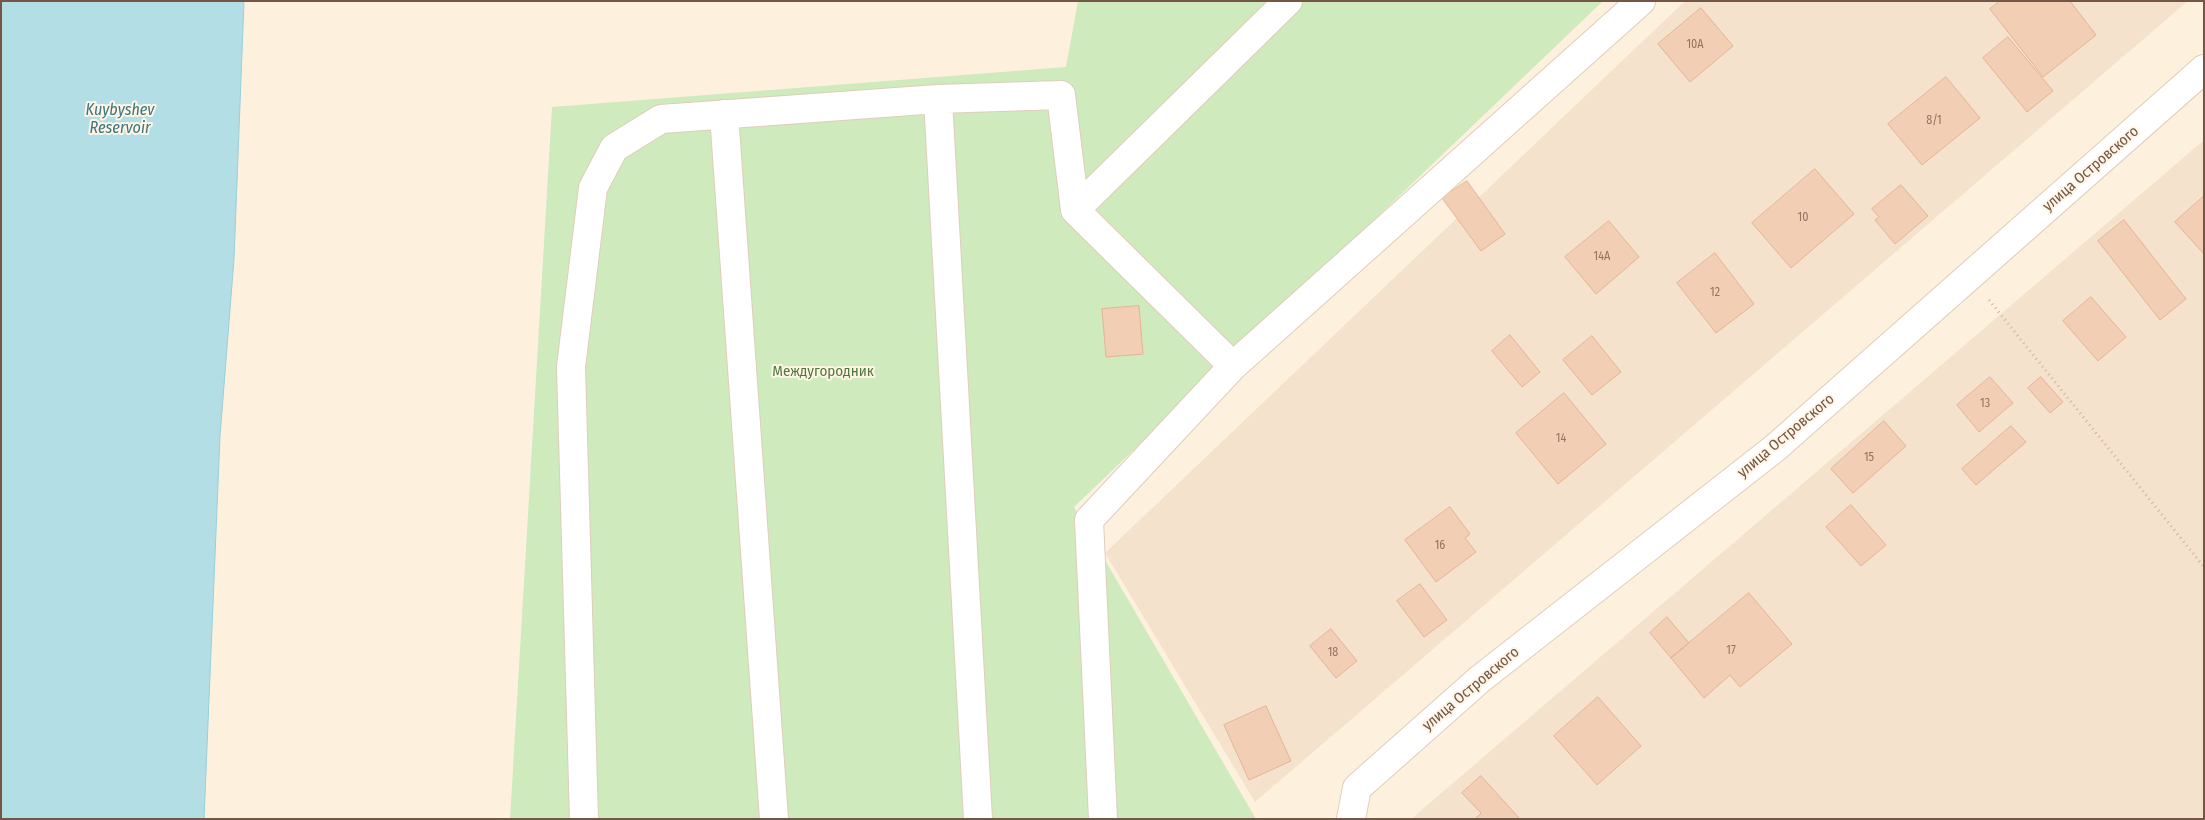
<!DOCTYPE html>
<html>
<head>
<meta charset="utf-8">
<style>
	body { margin:0 }
	#map { position:relative; width:2205px; height:820px; overflow:hidden; background:#fdf1de; font-family:"Fira Sans Condensed",sans-serif }
	canvas { display:block }
	.frame { position:absolute; inset:0; border:2px solid #735646; pointer-events:none }
</style>
</head>
<body>
<div id="map">
<canvas width="2205" height="820"></canvas>
<div class="frame"></div>
</div>
<script>
const g = document.querySelector('canvas').getContext('2d');
g.lineJoin = 'round';
function paint(path, color) {
  g.fillStyle = color;
  g.fill(path, 'evenodd');
}
function stroke(path, color, width, dash) {
  g.strokeStyle = color;
  g.lineWidth = width;
  g.lineCap = dash ? 'butt' : 'round';
  g.setLineDash(dash || []);
  g.stroke(path);
}
function write(font, color, halo, rows, align = 'center') {
  g.font = font + ' "Fira Sans Condensed",sans-serif';
  g.lineWidth = 4;
  g.setLineDash([]);
  g.textBaseline = 'middle';
  g.strokeStyle = halo;
  g.fillStyle = color;
  for (const [text, x, y, turn = 0] of rows) {
    g.save();
    g.translate(x, y);
    g.rotate((+turn || 0) * Math.PI / 180);
    g.textAlign = isNaN(turn) ? turn : align;
    if (halo) g.strokeText(text, 0, 0);
    g.fillText(text, 0, 0);
    g.restore();
  }
}
const residential = new Path2D(`
	M1685 1H2188L1255 802 1105 553Z
	M2204 140V819H1411Z`);
const green = new Path2D(`
	M1078 1H1603L1074 507 1256 819H510L552 107 1066 67Z`);
const water = new Path2D(`
	M1 1H244L234 259 220 436 204 819H1Z`);
const building = new Path2D(`
	M2000 1H2070L2096 35 2043 77 1990 9Z
	M1701 8 1733 46 1690 82 1658 44Z
	M2008 37 2053 91 2027 112 1983 58Z
	M1946 77 1980 118 1922 165 1888 124Z
	M1815 169 1854 214 1791 268 1752 223Z
	M1467 181 1505 234 1481 251 1442 198Z
	M1901 185 1928 216 1895 244 1875 220 1879 217 1872 209Z
	M2204 196V254L2175 222Z
	M2124 220 2186 299 2160 320 2098 241Z
	M1609 221 1639 257 1596 294 1565 257Z
	M1715 253 1754 304 1716 333 1677 283Z
	M2091 297 2126 337 2098 361 2063 321Z
	M1139 306 1143 354 1106 357 1102 309Z
	M1510 335 1540 372 1522 387 1492 351Z
	M1592 336 1621 372 1592 395 1563 360Z
	M1990 377 2013 403 1979 432 1957 405Z
	M2041 377 2063 402 2050 413 2028 388Z
	M1564 393 1606 444 1558 484 1516 433Z
	M1884 421 1906 446 1853 493 1831 469Z
	M2011 426 2026 442 1976 485 1962 469Z
	M1851 505 1886 545 1861 566 1826 527Z
	M1450 507 1470 534 1465 538 1476 552 1436 582 1405 540Z
	M1420 584 1447 620 1424 637 1397 601Z
	M1749 593 1792 644 1740 687 1730 675 1704 698 1671 658Z
	M1667 617 1689 643 1671 658 1650 633Z
	M1331 629 1357 661 1336 678 1310 646Z
	M1598 697 1641 746 1597 785 1554 736Z
	M1266 706 1291 761 1249 780 1224 725Z
	M1481 776 1520 819H1475L1481 813 1462 793Z`);
const path = new Path2D(`
	M1989 300 2204 567`);
const minor = new Path2D(`
	M938 99 978 819
	M724 114 774 819
	M1075 210 1288 1
	M584 819 571 367 593 188 614 148 661 119 938 99 1061 95 1075 210 1233 366
	M1103 819 1089 520 1233 366 1641 1
	M1351 819 1357 788 1480 679 1775 448 2204 69`);
const numberNames = [
	["10А",1695,45],
	["8/1",1934,121],
	["10",1803,218],
	["14А",1602,257],
	["12",1715,293],
	["13",1985,404],
	["14",1561,439],
	["15",1869,458],
	["16",1440,546],
	["17",1731,651],
	["18",1333,653]
];
const streetNames = [
	["улица Островского",2091,169,-41],
	["улица Островского",1786,436,-40],
	["улица Островского",1471,689,-40]
];
const parkNames = [
	["Междугородник",823,372]
];
const waterNames = [
	["Kuybyshev",120,111],
	["Reservoir",120,129]
];
paint(residential, '#f4e2cd');
paint(green, '#cfeabd');
paint(water, '#b3dee6');
stroke(water, '#99ced8', 1);
paint(building, '#f2ceb5');
stroke(building, '#e5b495', 1);
stroke(minor, '#e0cdbb', 30);
stroke(path, '#d7b199', 3, [1, 4]);
stroke(minor, '#fff', 28);
write('12px', '#937462', null, numberNames);
write('15px', '#735646', '#fff5e5', streetNames);
write('15px', '#4f793e', '#fff5e5', parkNames);
write('italic 16px', '#3d7580', '#fff5e5', waterNames);
</script>
</body>
</html>
